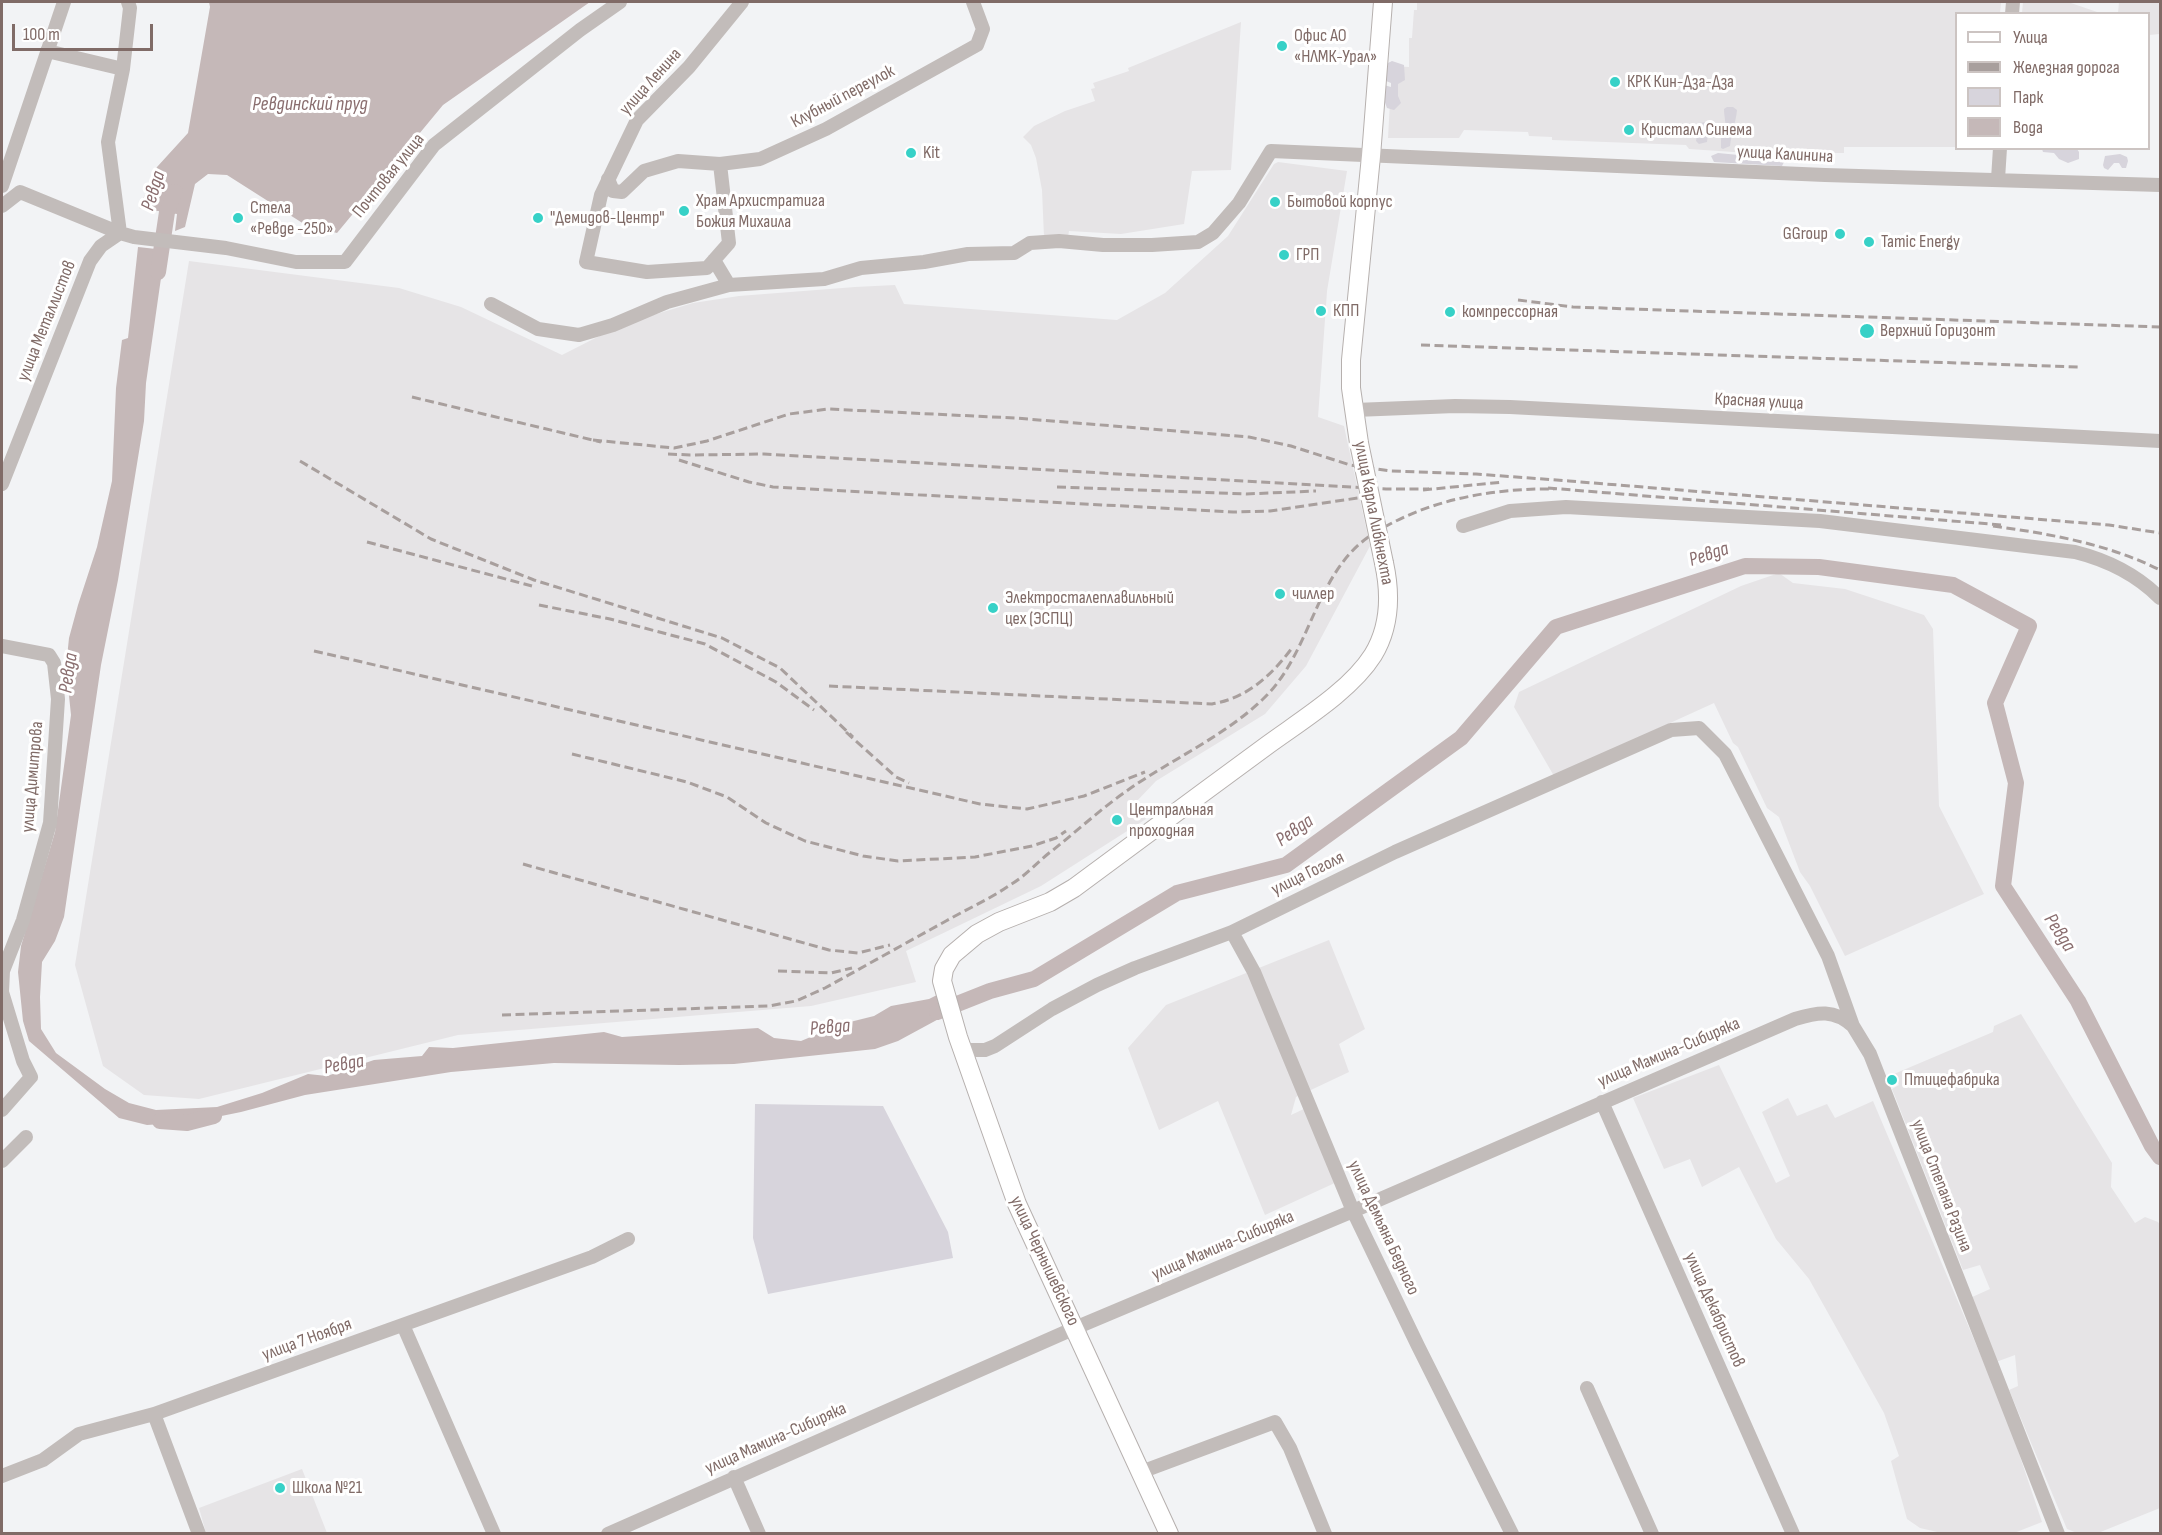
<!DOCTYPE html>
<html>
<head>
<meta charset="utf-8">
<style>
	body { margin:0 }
	#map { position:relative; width:2162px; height:1535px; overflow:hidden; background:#f2f3f5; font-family:"Sofia Sans Condensed",sans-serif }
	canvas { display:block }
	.frame { position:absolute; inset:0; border:3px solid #806b67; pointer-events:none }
	.legend { position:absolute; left:1955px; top:12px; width:195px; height:138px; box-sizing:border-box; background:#fff; border:2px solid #ccc4c2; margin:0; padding:8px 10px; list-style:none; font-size:18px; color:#806b67 }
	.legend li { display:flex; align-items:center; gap:12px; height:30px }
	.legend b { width:30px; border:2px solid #ccc4c2 }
	.scale { position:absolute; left:12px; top:24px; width:141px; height:27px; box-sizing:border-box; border:3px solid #806b67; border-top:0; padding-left:8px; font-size:18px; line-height:21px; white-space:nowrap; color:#806b67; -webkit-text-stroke:4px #fff; paint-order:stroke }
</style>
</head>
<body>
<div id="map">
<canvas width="2162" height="1535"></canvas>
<div class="frame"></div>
<ul class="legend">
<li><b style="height:8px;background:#fff"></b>Улица</li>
<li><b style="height:8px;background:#a89f9d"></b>Железная дорога</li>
<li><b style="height:16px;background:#d7d4dc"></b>Парк</li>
<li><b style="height:16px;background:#c5b8b8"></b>Вода</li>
</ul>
<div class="scale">100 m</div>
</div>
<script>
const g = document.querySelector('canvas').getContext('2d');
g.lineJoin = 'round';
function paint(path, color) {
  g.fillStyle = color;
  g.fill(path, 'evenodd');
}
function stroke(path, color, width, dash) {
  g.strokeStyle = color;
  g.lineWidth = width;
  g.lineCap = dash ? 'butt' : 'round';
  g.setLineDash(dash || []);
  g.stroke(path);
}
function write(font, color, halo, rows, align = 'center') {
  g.font = font + ' "Sofia Sans Condensed",sans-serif';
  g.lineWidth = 6;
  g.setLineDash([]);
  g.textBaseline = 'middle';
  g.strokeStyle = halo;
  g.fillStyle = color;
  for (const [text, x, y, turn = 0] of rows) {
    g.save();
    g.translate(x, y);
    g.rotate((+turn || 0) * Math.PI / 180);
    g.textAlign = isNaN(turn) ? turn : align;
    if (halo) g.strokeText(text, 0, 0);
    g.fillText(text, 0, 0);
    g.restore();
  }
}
const built = new Path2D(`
	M1417 2H2001L2000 13 1956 14V147H1844V153H1811L1808 157 1689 149 1686 145 1552 140V137L1529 136 1528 132 1464 130 1459 138H1388L1392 66 1409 67V38H1412L1414 10H1417Z
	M2023 2H2068L2100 13H2022Z
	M2119 2H2160V34L2149 35 2148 14 2118 13Z
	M1241 22 1231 170 1192 171 1184 224 1121 234 1069 231 1068 237H1044L1042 190 1036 158 1031 145 1023 137 1034 126 1065 111 1095 101 1091 89 1095 88 1093 83 1129 71 1128 68Z
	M1278 162 1347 171 1327 291 1318 417 1344 426 1370 546 1306 666 1265 714 1156 781 1136 802 1146 819 1041 886 906 951 916 982 811 1006 458 1035 199 1099 144 1095 103 1066 75 965 189 261 399 288 461 307 562 355 623 324 693 303 739 296 855 287 895 285 904 304 1117 320 1165 293 1228 236 1274 164Z
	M1779 573 1793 583 1845 589 1924 615 1933 629 1939 806 1984 894 1845 956 1810 886 1800 872 1779 817 1767 808 1738 747 1733 743 1714 703 1554 776 1514 707 1519 692 1741 586Z
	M1329 940 1365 1029 1339 1044 1349 1072 1296 1097 1291 1115 1306 1108 1337 1182 1265 1215 1218 1101 1159 1130 1128 1048 1166 1005Z
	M2021 1014 2112 1163 2111 1187 2135 1223 2145 1217 2158 1222 2160 1225V1508L2098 1533H2077L2067 1529 2009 1390 2018 1386 2015 1355 1996 1362 1970 1298 1990 1289 1980 1265 1963 1270 1892 1089 1899 1085 1894 1074 1993 1032 1994 1026Z
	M1719 1065 1776 1183 1790 1176 1762 1112 1788 1098 1797 1116 1827 1104 1835 1118 1873 1101 2006 1415 2042 1522 2014 1533 1946 1534 1920 1528 1907 1519 1891 1461 1899 1456 1884 1413 1809 1279 1776 1239 1739 1167 1702 1187 1690 1159 1664 1169 1633 1098Z
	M302 1469 327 1533H206L199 1508Z`);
const green = new Path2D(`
	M1392 61 1404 65 1405 80 1398 84V96L1401 103 1394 110 1387 108 1383 97 1384 85 1391 87V83L1386 81V64Z
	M1727 107H1733L1737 110C1736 122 1731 134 1730 146L1723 149 1721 148V138C1729 130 1724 120 1724 109Z
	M1706 122 1709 124 1707 142 1699 144 1696 141 1699 123Z
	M2042 149H2077L2079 152V159L2068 163 2059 159 2054 153 2043 152Z
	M1718 153 1780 159 1784 162 1782 166 1714 162 1711 156Z
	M2120 154 2127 157 2128 161 2126 168H2122L2119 163H2114L2108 170 2104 168 2103 165 2105 156Z
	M755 1104 883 1106 948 1232 953 1258 768 1294 753 1238Z`);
const water = new Path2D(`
	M209 2H590L443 105 337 233 304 224 227 175 208 174 195 184 185 227 175 231 177 214 139 208 157 167 188 133 210 7Z
	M138 247 165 250 146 383 144 421 118 580 101 665 64 917 55 941 42 962 40 997 41 1029 56 1053 105 1089 129 1103 156 1110 217 1107 262 1093 308 1074 327 1076 374 1060 422 1056 429 1047 453 1048 604 1032 622 1037 758 1028 774 1038 801 1041 842 1024 874 1016 891 1006 929 999 939 994 946 1015 898 1041 875 1049 734 1064 679 1065 554 1063 451 1072 305 1095 241 1112 192 1122 147 1125 119 1118 29 1041 23 1021 18 972 21 946 55 832 71 715 66 667 69 638 78 605 97 547 112 481 116 388 122 340 128 338Z`);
const river = new Path2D(`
	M158 272 167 212 175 192
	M937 1012 990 991 1034 979 1177 893 1286 865 1461 738 1556 627 1745 566 1819 567 1953 585 2029 626 1995 703 2016 783 2003 886 2078 1001 2152 1146 2160 1157
	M160 1121 187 1123 214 1116`);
const minor = new Path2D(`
	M2012 14 2013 2
	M47 51 123 69
	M720 164 729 243 707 268 647 272 586 262 601 195 637 120 689 67 742 2
	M608 179 613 191 622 192 644 171 678 161 720 164 760 159 826 129 977 45 983 29 973 2
	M1998 179 2000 148
	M2 186 64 2
	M2 206 20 192 120 233 134 237 226 248 296 262H345L434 145 580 30 620 2
	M120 233 108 142 123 69 130 8 128 2
	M714 260 729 285
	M491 304 538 329 579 335 613 325 667 302 729 285 824 279 861 268 924 262 968 254 1014 253 1030 243 1059 241 1103 245H1152L1198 242 1213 233 1239 203 1271 151 1825 175 2160 185
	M1355 410 1455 406 1510 407 2160 441
	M2 484 90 261 101 246 120 233
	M1463 526 1510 511 1566 507 1820 521 2075 552C2107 560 2137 575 2160 598
	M2 646 49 655 54 663 58 699 50 823 23 920 3 971 2 992 23 1061 31 1077 2 1110
	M1232 932 1254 972 1353 1211 1418 1346 1512 1534
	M964 1050H985L995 1046 1052 1009 1097 985 1135 968 1232 932 1395 852 1671 730 1699 728 1725 754 1828 956 1853 1026 1870 1054 2058 1534
	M1602 1102 1793 1534
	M2 1161 26 1137
	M403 1325 494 1534
	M1587 1388 1652 1534
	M154 1414 199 1534
	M1141 1472 1275 1422 1290 1448 1325 1534
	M2 1476 43 1460 79 1434 154 1414 592 1257 628 1239
	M734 1477 759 1534
	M608 1534 1075 1328 1353 1211 1795 1019C1818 1012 1834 1009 1853 1026`);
const major = new Path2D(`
	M1359 443 1351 388V360L1371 156 1383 2
	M1169 1534 1017 1204 958 1037 942 981 944 969 952 955 977 934 999 922 1050 902 1074 888C1138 840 1204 792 1269 744 1302 720 1351 690 1373 655 1390 627 1391 595 1384 563`);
const rail = new Path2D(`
	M1518 300 1573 307 2160 327
	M1421 345 2078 367
	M412 397 601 442
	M593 440 674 448 707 441 789 414 828 409 1015 418 1249 437 1291 446 1350 465 1391 471 1476 474 1569 481 2109 525 2160 533
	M668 454 690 455 764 454 1386 489H1429
	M679 460 749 482 773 487 1233 512 1270 511 1378 495
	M300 461 431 539 534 580 722 638 780 668 853 737
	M1057 487 1246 494 1316 491
	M1548 488 2002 525
	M1423 490 1503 482
	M1993 526C2051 534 2108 544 2160 570
	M367 542 532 586
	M539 605 610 619 705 644 776 682 814 710
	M314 651 980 804 1027 809 1084 796 1145 772
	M829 686 1212 704C1247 698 1271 676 1292 648
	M846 732 896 777 909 783
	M572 754 687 782 727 797 766 823 805 841 863 856 898 861 975 857 1032 846 1056 838 1066 831
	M523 864 829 950 858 953 890 945
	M778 971 831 973 852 968
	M502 1015 769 1006 796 1001 825 988C865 966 906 943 946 921 967 909 990 899 1010 885 1026 876 1038 861 1053 850 1078 830 1102 808 1128 790 1172 759 1223 737 1262 700 1312 654 1314 571 1373 534 1426 500 1492 488 1554 489`);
const majorBridge = new Path2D(`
	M1359 443 1384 563`);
const markers = [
	[1282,46,6,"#37d1c7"],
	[1615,82,6,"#37d1c7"],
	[1629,130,6,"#37d1c7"],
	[911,153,6,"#37d1c7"],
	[1275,202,6,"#37d1c7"],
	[684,211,6,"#37d1c7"],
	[238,218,6,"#37d1c7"],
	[538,218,6,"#37d1c7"],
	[1840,234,6,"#37d1c7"],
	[1869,242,6,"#37d1c7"],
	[1284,255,6,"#37d1c7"],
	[1321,311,6,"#37d1c7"],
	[1450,312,6,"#37d1c7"],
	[1867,331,8,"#37d1c7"],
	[1280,594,6,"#37d1c7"],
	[993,608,6,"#37d1c7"],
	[1117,820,6,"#37d1c7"],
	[1892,1080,6,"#37d1c7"],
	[280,1488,6,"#37d1c7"]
];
const poiNames = [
	["Офис АО",1294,36],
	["«НЛМК-Урал»",1294,57],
	["КРК Кин-Дза-Дза",1627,82],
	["Кристалл Синема",1641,130],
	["Kit",923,153],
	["Храм Архистратига",696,201],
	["Божия Михаила",696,222],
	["Бытовой корпус",1287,202],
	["Стела",250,208],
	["«Ревде -250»",250,229],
	["\"Демидов-Центр\"",550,218],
	["GGroup",1828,234,"right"],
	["Tamic Energy",1881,242],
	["ГРП",1296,255],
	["КПП",1333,311],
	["компрессорная",1462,312],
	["Верхний Горизонт",1880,331],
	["чиллер",1292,594],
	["Электросталеплавильный",1005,598],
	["цех (ЭСПЦ)",1005,619],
	["Центральная",1129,810],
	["проходная",1129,831],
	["Птицефабрика",1904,1080],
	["Школа №21",292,1488]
];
const streetNames = [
	["улица Ленина",651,82,-48],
	["Клубный переулок",843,97,-28],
	["улица Калинина",1785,155,3],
	["Почтовая улица",389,176,-51],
	["улица Металлистов",47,321,-68],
	["Красная улица",1759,402,3],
	["улица Карла Либкнехта",1373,513,79],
	["улица Димитрова",33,777,-85],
	["улица Гоголя",1308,874,-26],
	["улица Мамина-Сибиряка",1669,1053,-23],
	["улица Степана Разина",1941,1186,69],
	["улица Демьяна Бедного",1383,1228,65],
	["улица Мамина-Сибиряка",1223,1246,-23],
	["улица Чернышевского",1044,1261,65],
	["улица Декабристов",1714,1310,66],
	["улица 7 Ноября",307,1340,-20],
	["улица Мамина-Сибиряка",776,1439,-24]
];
const waterNames = [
	["Ревдинский пруд",310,105],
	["Ревда",154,191,-73],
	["Ревда",1709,555,-18],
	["Ревда",69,673,-82],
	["Ревда",1295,831,-35],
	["Ревда",2059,933,57],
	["Ревда",830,1028,-5],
	["Ревда",344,1065,-10]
];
paint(built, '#e6e4e6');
paint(green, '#d7d4dc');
paint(water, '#c5b8b8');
stroke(river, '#c5b8b8', 16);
stroke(major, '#b6b0ae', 20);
stroke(minor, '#c2bcba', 14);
stroke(major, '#fff', 18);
stroke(rail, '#a89f9d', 3, [9, 4.5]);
stroke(majorBridge, '#b6b0ae', 20, []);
stroke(majorBridge, '#fff', 18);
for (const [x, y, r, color] of markers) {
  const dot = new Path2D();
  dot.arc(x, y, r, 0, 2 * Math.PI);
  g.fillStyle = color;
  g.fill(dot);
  stroke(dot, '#fff', 2);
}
write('18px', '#806b67', '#fff', poiNames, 'left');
write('18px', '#806b67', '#fff', streetNames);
write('italic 20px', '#8a6e6f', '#fff', waterNames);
</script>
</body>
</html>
